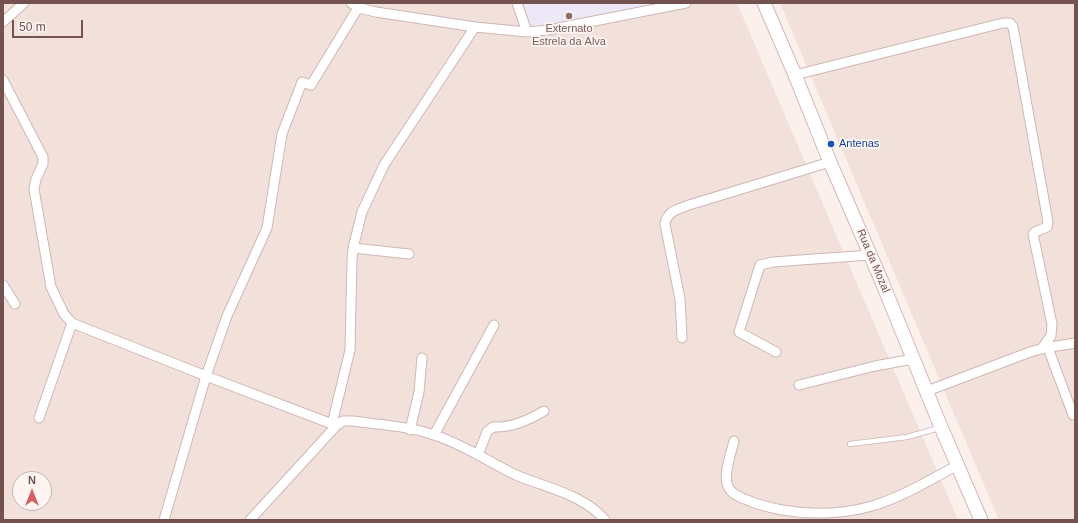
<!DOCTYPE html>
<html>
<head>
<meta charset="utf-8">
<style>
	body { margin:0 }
	#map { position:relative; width:1078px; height:523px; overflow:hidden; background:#fbf0eb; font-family:Arial,sans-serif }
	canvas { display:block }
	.frame { position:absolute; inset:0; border:4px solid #745250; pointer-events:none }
	.north { position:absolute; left:12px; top:471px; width:40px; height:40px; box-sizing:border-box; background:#fdf5f2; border:1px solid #c6b4b1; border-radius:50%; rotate:0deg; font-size:11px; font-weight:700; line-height:16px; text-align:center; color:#745250 }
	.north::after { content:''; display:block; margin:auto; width:14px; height:18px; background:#d75e68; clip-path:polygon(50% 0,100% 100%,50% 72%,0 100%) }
	.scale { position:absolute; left:12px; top:20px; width:71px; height:18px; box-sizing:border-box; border:2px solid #745250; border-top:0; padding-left:5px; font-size:12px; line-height:14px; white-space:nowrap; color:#745250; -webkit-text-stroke:3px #fdf5f2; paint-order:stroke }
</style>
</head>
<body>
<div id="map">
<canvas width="1078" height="523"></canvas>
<div class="frame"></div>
<div class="north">N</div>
<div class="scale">50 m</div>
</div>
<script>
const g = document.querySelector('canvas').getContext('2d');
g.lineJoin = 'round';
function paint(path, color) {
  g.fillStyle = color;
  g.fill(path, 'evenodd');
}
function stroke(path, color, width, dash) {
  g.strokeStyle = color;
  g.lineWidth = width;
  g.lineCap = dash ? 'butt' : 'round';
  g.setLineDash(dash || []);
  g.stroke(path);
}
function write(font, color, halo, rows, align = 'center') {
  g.font = font + ' Arial,sans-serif';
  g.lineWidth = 3.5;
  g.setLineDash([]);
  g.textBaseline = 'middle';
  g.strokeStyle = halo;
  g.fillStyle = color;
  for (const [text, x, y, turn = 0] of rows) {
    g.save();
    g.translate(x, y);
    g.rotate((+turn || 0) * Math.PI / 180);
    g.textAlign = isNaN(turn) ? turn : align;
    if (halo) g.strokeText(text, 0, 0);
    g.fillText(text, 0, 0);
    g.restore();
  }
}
const residential = new Path2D(`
	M3 3H737L958 520H3ZM20 479H44V503H20Z
	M780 3H1075V520H999Z`);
const education = new Path2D(`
	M523 3H679L537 29 532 27Z`);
const lane = new Path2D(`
	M850 444 907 437 939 428`);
const street = new Path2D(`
	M351 3 359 8 376 12 475 27 527 32 548 30 686 3
	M517 3 527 32
	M3 22 24 3
	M795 75 1003 23H1010L1013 27 1048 222 1047 227 1035 232 1033 234 1052 324 1051 336 1042 348
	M3 80 43 157V164L36 179 34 189 51 287 64 314 72 323 206 376 332 424 337 425 343 421H353C380 425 409 426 434 435 463 444 489 462 516 475 546 488 583 494 605 520
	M353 248 409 254
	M3 285 15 304
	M682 338 680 299 665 224C667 211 678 209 689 205L830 162
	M1048 348 1073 415
	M776 352 739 332 760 265 773 262 870 255
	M799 385 875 366 913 359
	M927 391 1030 352C1045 347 1060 346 1075 343
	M39 418 72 323
	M332 424 350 350 352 260 353 248 362 212 384 165 475 27
	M410 430 419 392 422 358
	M434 435 494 325
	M734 441C731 453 724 472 727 483 729 495 743 498 752 502 762 506 772 508 782 510 811 515 844 514 872 506 902 497 930 480 958 465
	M478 455 487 432 493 427C510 428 529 420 544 411
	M164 520 206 376 227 316 267 228 282 134 302 82 311 85 361 3
	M250 520 337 425`);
const secondary = new Path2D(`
	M764 3 795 75 830 162 882 282 941 427 981 520`);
const markers = [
	[569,16,4,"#8d6e63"],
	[831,144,4,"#1a4fb4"]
];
const educationNames = [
	["Externato",569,29],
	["Estrela da Alva",569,42]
];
const transitNames = [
	["Antenas",839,144]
];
const streetNames = [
	["Rua da Mozal",873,261,67]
];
paint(residential, '#f2e0da');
paint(education, '#ede8f7');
stroke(lane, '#ceb8b4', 6);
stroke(street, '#ceb8b4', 11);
stroke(secondary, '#d3b8b5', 15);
stroke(lane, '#fff', 4.5);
stroke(street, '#fff', 9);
stroke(secondary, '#fff', 13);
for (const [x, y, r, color] of markers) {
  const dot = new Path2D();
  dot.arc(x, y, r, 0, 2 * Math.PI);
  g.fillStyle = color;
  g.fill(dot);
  stroke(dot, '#fdf5f2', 1.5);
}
write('11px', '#785e54', '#fdf5f2', educationNames);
write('11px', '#164399', '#fdf5f2', transitNames, 'left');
write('11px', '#745250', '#fdf5f2', streetNames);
</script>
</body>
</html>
